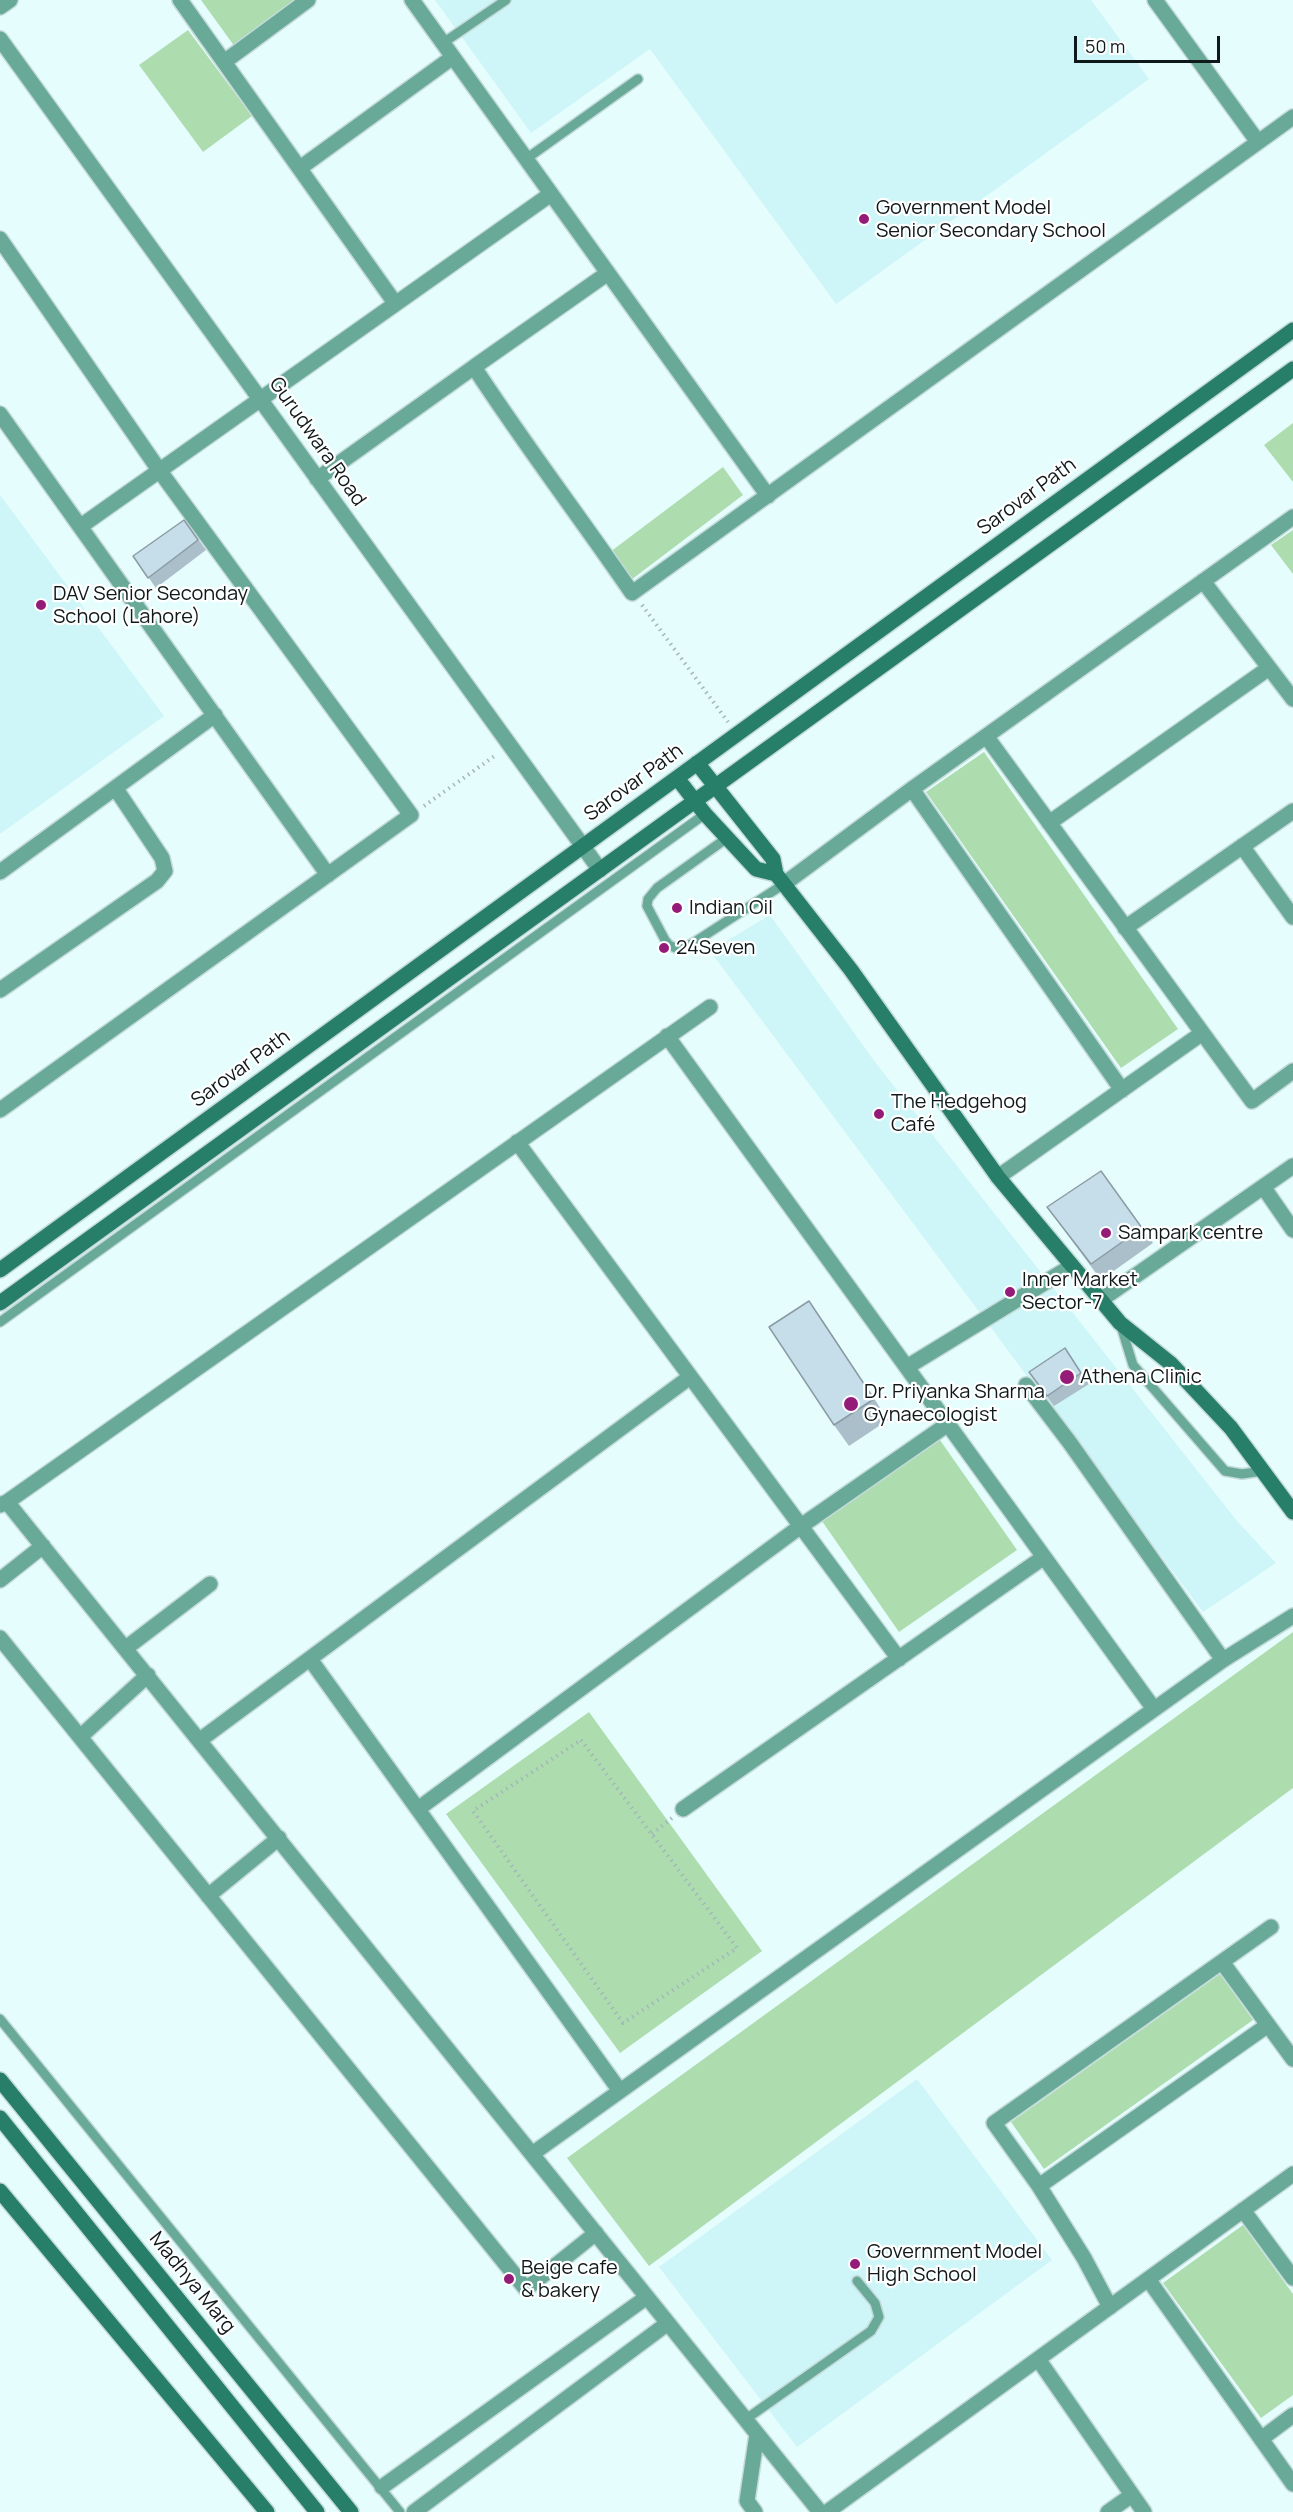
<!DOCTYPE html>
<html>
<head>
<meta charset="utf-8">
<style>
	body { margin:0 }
	#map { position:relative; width:1293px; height:2512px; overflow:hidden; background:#e6fdfe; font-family:Manrope,sans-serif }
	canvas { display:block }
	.scale { position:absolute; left:1074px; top:36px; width:146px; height:27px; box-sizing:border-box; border:3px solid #0f191a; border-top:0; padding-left:8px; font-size:18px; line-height:21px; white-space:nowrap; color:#0f191a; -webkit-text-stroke:4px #fff; paint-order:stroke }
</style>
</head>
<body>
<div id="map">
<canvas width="1293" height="2512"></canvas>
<div class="scale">50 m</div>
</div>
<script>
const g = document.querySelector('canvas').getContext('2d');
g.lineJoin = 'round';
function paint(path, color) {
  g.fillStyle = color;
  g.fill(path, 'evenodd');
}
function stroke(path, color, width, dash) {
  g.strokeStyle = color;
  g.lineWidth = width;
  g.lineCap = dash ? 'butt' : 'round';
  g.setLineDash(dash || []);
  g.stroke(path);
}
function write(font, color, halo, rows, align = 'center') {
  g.font = font + ' Manrope,sans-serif';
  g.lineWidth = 4.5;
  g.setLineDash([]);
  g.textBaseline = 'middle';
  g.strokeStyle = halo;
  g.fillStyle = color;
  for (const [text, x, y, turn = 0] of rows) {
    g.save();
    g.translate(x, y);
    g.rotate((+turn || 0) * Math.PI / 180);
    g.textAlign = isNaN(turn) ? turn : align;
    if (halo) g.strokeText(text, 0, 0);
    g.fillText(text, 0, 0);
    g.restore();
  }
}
const built = new Path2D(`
	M435 0H1091L1149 79 836 304 650 49 531 133Z
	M0 495 164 716 0 834Z
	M770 915 875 1062 1237 1521 1276 1563 1203 1612 710 951Z
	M917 2079 1052 2260 797 2447 659 2267Z`);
const green = new Path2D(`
	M201 0H299L235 47Z
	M188 30 252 116 203 152 139 65Z
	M1293 423V482L1264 445Z
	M723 467 743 495 627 583 606 555Z
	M1293 530V574L1271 545Z
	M984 752 1178 1029 1121 1068 926 792Z
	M935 1433 1017 1550 899 1632 817 1514Z
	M1293 1632V1788L649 2266 567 2158Z
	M589 1712 762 1951 620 2053 446 1814Z
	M1220 1974 1253 2020 1044 2169 1011 2122Z
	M1243 2225 1293 2294V2395L1261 2418 1163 2283Z`);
const path = new Path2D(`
	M642 605 728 722
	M424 806 496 755
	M581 1740 737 1948 623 2023 473 1811Z
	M652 1834 672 1818`);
const lane = new Path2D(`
	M443 43 506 0
	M526 159 638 79
	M727 838 657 888 648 899 647 906 665 940 669 945 680 950 693 943 784 884
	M0 1322 705 814
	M1121 1326 1133 1365 1225 1471 1242 1474 1263 1471
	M0 2019 400 2512
	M746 2419 871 2331 879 2317 875 2303 857 2281`);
const street = new Path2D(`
	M180 0 395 303
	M412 0 768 496
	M1155 0 1258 142
	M0 7 10 0
	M0 39 600 870
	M224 62 308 0
	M300 168 453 57
	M0 239 159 470 411 815 0 1110
	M608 273 474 367C524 444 580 517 632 593L1293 117
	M0 414 328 875
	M317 479 474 367
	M81 526 551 194
	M1203 581 1293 699
	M986 736 1252 1101 1293 1071
	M912 789 1122 1090
	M1049 823 1269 668
	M1242 846 1293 917
	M0 872 215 715
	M784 884 912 789 1293 517
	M1125 928 1293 811
	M0 990 157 881 165 871 162 858 116 789
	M667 1036 1154 1709
	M517 1142 899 1659
	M998 1177 1201 1034
	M1264 1188 1293 1230
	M1102 1299 1293 1166
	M907 1367 1072 1266
	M1026 1385 1070 1443 1223 1660
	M7 1502 820 2512
	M0 1505 7 1502 710 1007
	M0 1580 43 1546
	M0 1638 526 2289 596 2233
	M126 1648 210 1584
	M310 1659 620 2091
	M80 1737 148 1675
	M200 1740 690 1377
	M418 1809 801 1526 948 1424
	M683 1809 1044 1557
	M208 1896 279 1838
	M1222 1962 1293 2059
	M1268 2025 1039 2186 994 2123 1271 1927
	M532 2154 1223 1660 1293 1616
	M1039 2186 1084 2258 1110 2307
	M1243 2210 1293 2278
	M1148 2279 1293 2484
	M1038 2359 1144 2512
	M1261 2439 1293 2415
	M382 2487 647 2297
	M414 2512 668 2323
	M755 2512 747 2501 757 2434
	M827 2512 1293 2174
	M1108 2512 1132 2495`);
const secondary = new Path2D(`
	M697 763 773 859 776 874 851 970 998 1177 1120 1323 1170 1363 1231 1428 1293 1512
	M677 778 705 814 756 869 776 874
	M0 1270 1293 330
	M0 1303 1293 369
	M0 2080 351 2512
	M0 2118 317 2512
	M0 2191 267 2512`);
const wall = new Path2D(`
	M184 520 206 550 156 588 133 556Z
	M1047 1207 1142 1228 1153 1243 1101 1280Z
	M823 1321 888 1420 849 1446 834 1425Z
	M1065 1348 1089 1384 1054 1406 1029 1372Z`);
const shadedWall = new Path2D(`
	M809 1301 823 1321 888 1420 874 1399Z`);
const building = new Path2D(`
	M184 520 198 540 148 578 133 556Z
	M1101 1171 1142 1228 1091 1264 1047 1207Z
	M809 1301 874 1399 834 1425 769 1327Z
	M1065 1348 1081 1373 1047 1396 1029 1372Z`);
const markers = [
	[864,219,6,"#941c78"],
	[41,605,6,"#941c78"],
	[677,908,6,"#941c78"],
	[664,948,6,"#941c78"],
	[879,1114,6,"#941c78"],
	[1106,1233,6,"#941c78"],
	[1010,1292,6,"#941c78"],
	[1067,1377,8,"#941c78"],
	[851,1404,8,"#941c78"],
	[855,2264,6,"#941c78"],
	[509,2279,6,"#941c78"]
];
const poiNames = [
	["Government Model",876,208],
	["Senior Secondary School",876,231],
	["DAV Senior Seconday",53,594],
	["School (Lahore)",53,617],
	["Indian Oil",689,908],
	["24Seven",676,948],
	["The Hedgehog",891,1102],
	["Café",891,1125],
	["Sampark centre",1118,1233],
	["Inner Market",1022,1280],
	["Sector-7",1022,1303],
	["Athena Clinic",1080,1377],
	["Dr. Priyanka Sharma",864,1392],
	["Gynaecologist",864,1415],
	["Government Model",867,2252],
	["High School",867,2275],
	["Beige cafe",521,2268],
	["& bakery",521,2291]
];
const streetNames = [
	["Gurudwara Road",317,442,55],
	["Sarovar Path",1027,497,-36],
	["Sarovar Path",634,783,-36],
	["Sarovar Path",241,1069,-36],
	["Madhya Marg",192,2283,51]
];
paint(built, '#cef5f7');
paint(green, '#adddaf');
stroke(lane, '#c4d9da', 12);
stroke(street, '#c4d9da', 18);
stroke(secondary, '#c4d9da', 18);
stroke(path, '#a4b7b8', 4, [1.5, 4.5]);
stroke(lane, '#68aa97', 9);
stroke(street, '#68aa97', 15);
stroke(secondary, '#277f6a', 15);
paint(wall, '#aabfc9');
paint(shadedWall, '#8b9ba4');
paint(building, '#c6deea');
stroke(building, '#8b9ba4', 1.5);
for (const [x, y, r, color] of markers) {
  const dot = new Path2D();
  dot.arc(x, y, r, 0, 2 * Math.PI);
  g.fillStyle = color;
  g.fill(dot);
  stroke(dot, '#fff', 2);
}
write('20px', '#0f191a', '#fff', poiNames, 'left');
write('20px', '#0f191a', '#fff', streetNames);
</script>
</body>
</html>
